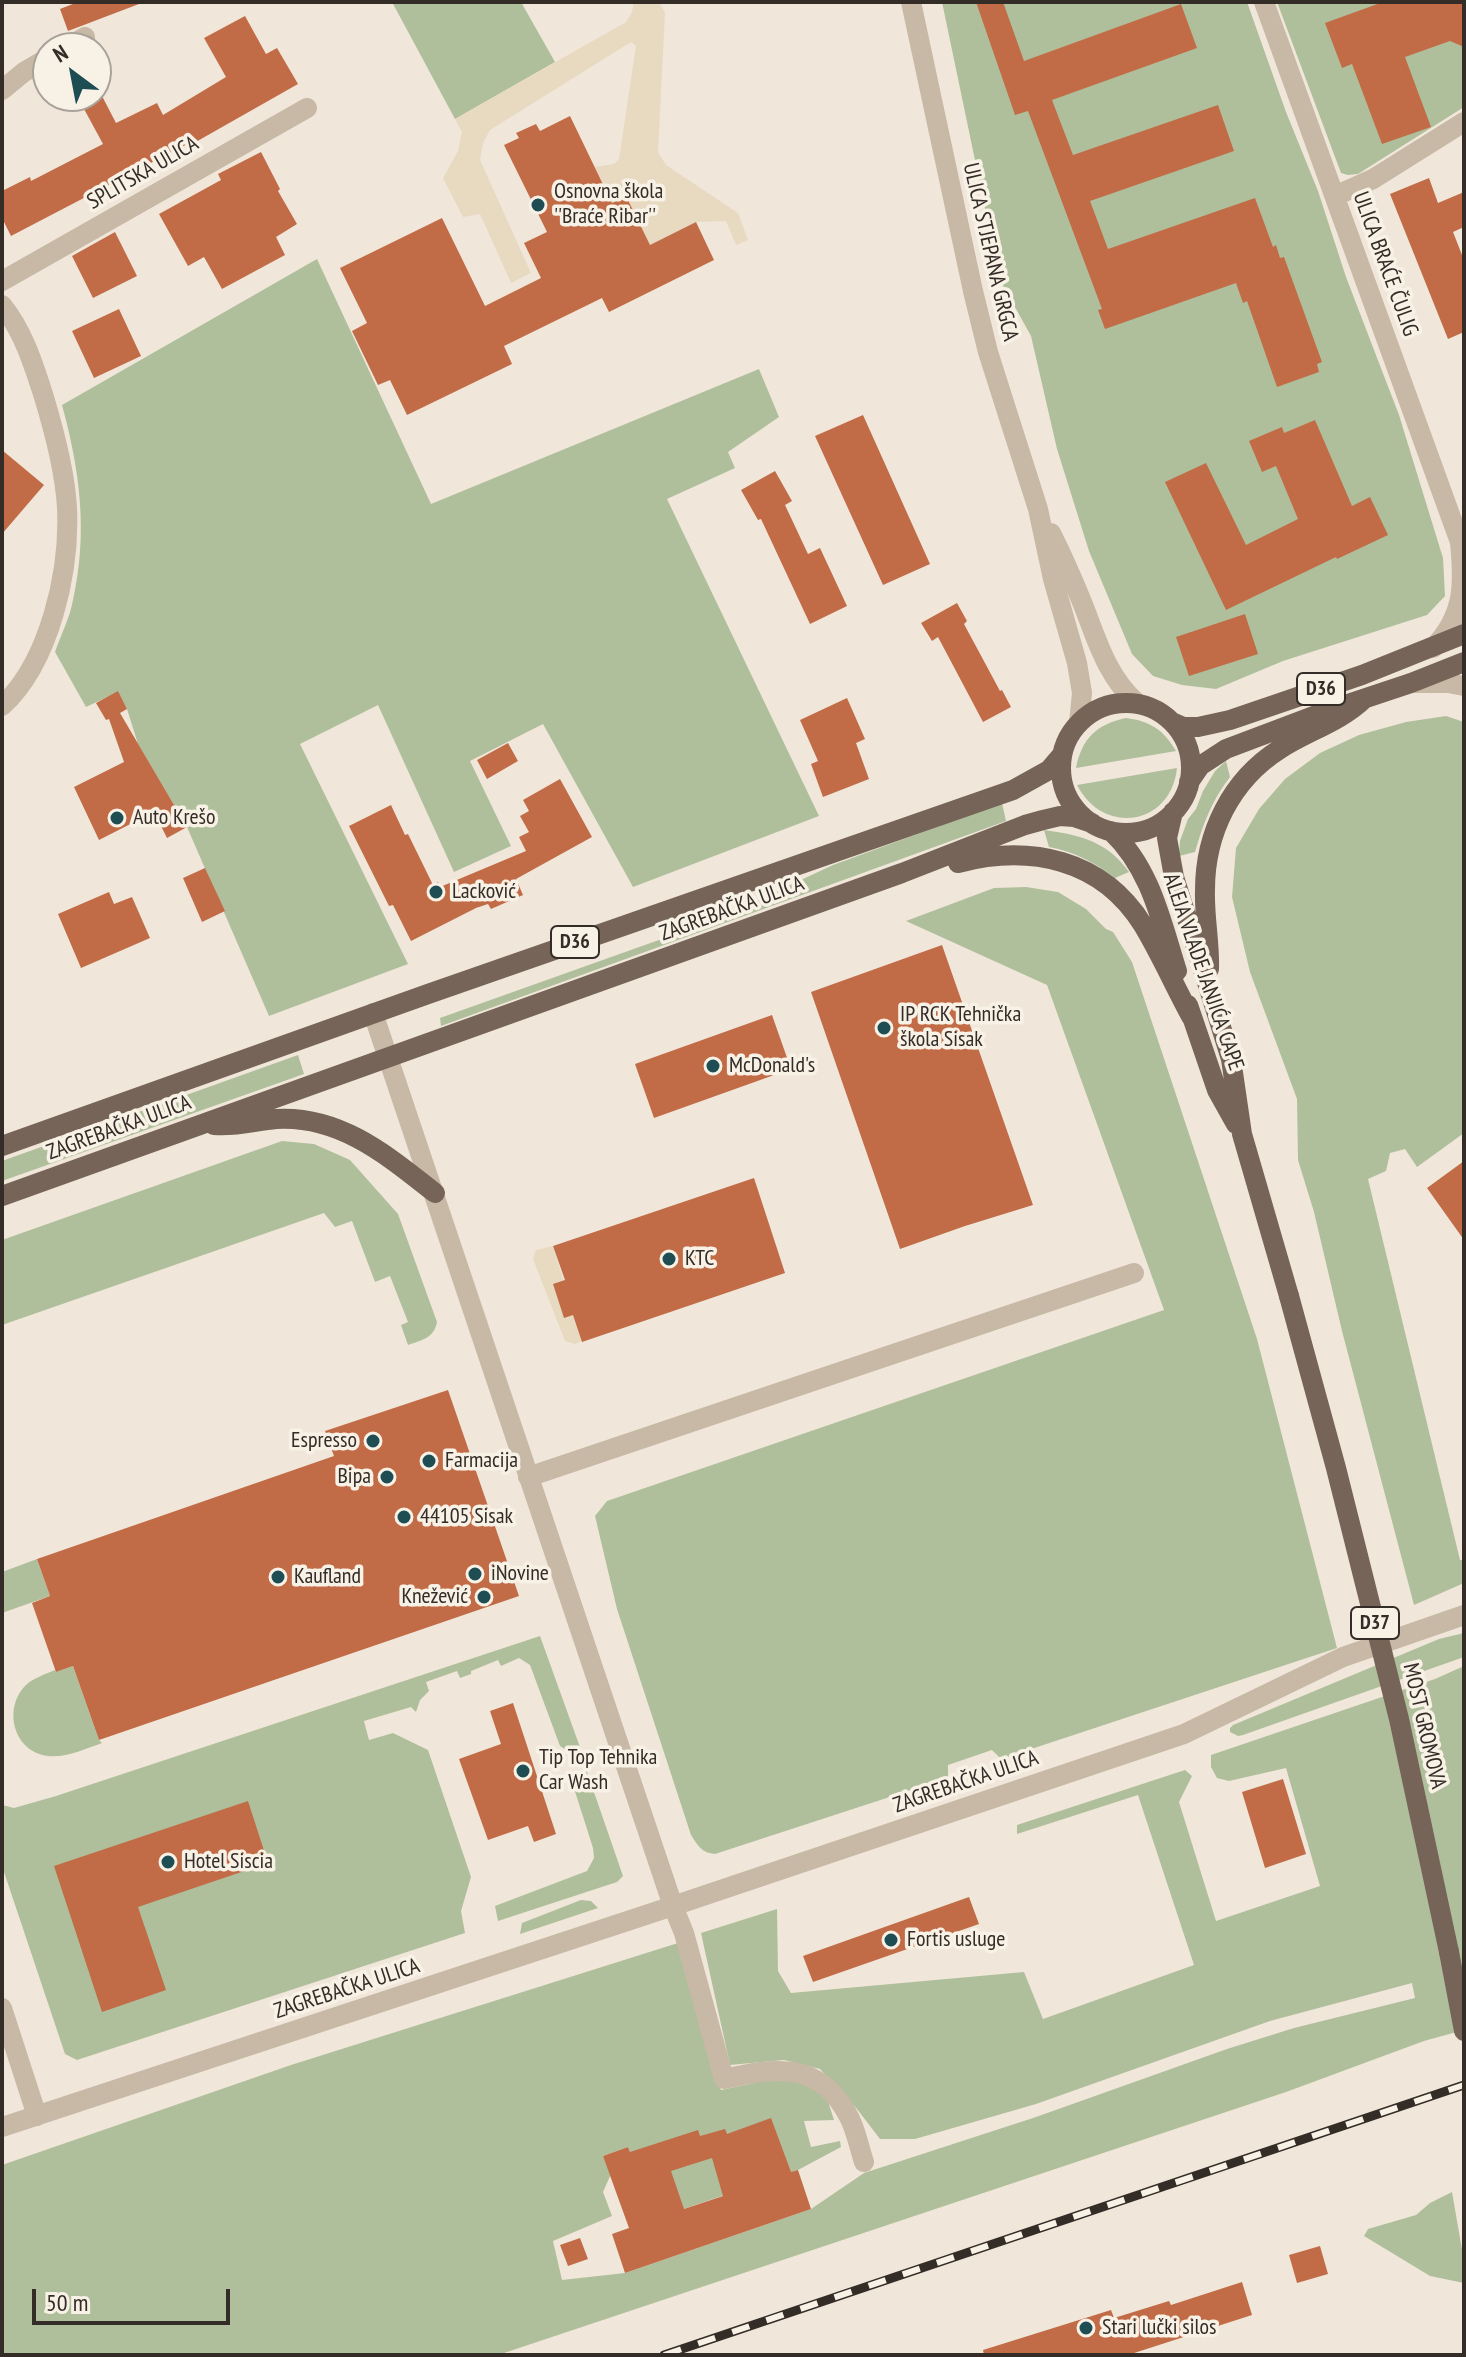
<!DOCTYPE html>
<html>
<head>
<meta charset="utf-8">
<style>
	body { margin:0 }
	#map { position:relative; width:1466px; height:2357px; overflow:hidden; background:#f0e7da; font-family:"PT Sans Narrow",sans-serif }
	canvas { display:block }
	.frame { position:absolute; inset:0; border:4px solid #342c27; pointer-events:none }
	.north { position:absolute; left:32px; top:32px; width:80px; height:80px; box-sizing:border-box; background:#f8f1e6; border:2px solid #aaa29a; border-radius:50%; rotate:328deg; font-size:22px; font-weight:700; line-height:32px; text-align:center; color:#342c27 }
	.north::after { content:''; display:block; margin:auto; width:28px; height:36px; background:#1e4d54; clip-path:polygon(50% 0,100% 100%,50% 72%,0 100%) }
	.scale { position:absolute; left:32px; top:2289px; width:198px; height:36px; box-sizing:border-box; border:4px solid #342c27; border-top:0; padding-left:10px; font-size:24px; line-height:28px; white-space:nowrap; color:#342c27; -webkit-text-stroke:6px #f8f1e6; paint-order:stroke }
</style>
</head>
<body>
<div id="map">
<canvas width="1466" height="2357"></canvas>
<div class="frame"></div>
<div class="north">N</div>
<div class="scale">50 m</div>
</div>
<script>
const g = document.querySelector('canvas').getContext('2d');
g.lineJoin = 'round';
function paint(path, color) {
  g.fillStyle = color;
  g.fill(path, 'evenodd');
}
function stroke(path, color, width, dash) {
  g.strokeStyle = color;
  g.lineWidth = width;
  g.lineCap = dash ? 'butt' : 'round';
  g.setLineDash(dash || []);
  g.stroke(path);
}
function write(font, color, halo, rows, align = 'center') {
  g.font = font + ' "PT Sans Narrow",sans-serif';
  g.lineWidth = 7;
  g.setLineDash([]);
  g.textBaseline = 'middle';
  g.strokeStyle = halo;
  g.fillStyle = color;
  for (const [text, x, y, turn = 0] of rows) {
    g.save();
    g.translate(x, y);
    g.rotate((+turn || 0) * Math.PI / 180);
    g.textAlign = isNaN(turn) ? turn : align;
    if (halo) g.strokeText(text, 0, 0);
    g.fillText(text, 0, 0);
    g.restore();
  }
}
const green = new Path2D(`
	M392 2H521L555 62 455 119Z
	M942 2H1247L1286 112 1318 191 1346 277 1399 415 1443 558 1445 596 1427 615 1283 661 1216 689 1182 685 1153 676 1132 654 1089 551 1057 449 1031 336 1000 280Z
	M1277 2H1464V107L1358 174 1348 175 1341 173Z
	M317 259 431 504 759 369 779 417 728 452 735 468 667 499 819 816 633 887 543 724 470 761 511 846 454 872 378 705 300 744 408 964 269 1016 187 827 138 744 127 709 118 692 86 707 55 652C61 635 70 617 73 600 88 532 80 471 62 405Z
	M1446 716 1464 722V1133L1417 1167 1405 1149 1390 1153 1386 1171 1368 1179 1460 1560H1464V1583L1414 1605 1342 1331 1314 1212 1298 1160 1297 1099 1250 972 1232 897 1236 848 1259 809 1285 779 1320 753 1359 735 1406 722Z
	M1126 718C1150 721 1164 730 1176 751L1076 768C1082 738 1097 724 1126 718Z
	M1226 761 1230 777C1212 800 1203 824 1195 852L1179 856 1180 841 1188 819 1196 809 1203 791 1215 771Z
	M1177 768C1171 826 1103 836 1077 785Z
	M1002 803 1006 821 441 1026 440 1018 715 920 833 865Z
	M1044 830C1080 835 1107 841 1129 872L1115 878C1094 862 1075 852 1049 847Z
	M1026 887 1058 892 1086 909 1106 929 1113 932 1132 962 1257 1339 1337 1648 1001 1759 992 1750 948 1765V1778L715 1854C702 1853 698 1846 691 1835L617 1609 595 1516 607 1501 1164 1310 1047 985 906 921 994 888Z
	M298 1055 304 1074 2 1181V1161Z
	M282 1141 314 1144 350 1160 398 1214 437 1322C434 1338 422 1340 408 1345L401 1325 408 1322 390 1276 375 1282 352 1221 335 1227 324 1213 2 1325V1240Z
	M37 1559 50 1596 2 1613V1572Z
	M1464 1633V1657L1243 1735 1238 1736 1230 1732V1728L1233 1725 1439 1639Z
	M540 1636 581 1750 572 1754 560 1746 530 1665 519 1658 501 1666 498 1660 471 1671V1674L460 1678 457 1671 426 1682 429 1691 420 1700 416 1712 411 1707 364 1721 369 1740 393 1733 428 1750 471 1877 461 1911 465 1933 77 2060 65 2054 2 1866V1805L14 1808 56 1796Z
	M73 1666 99 1740 102 1743C85 1749 66 1758 48 1756 13 1752 2 1707 27 1684 34 1678 46 1674 55 1670L56 1672Z
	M1464 1666V2030L1424 2041 1286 2092 498 2355H2V2165L291 2065 678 1943 721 2090 781 2077 812 2086 826 2095 834 2120 804 2121 811 2147 840 2141 841 2147 798 2170 666 2215 642 2183 628 2147 603 2156 611 2174 603 2192 612 2216 553 2241 562 2280 625 2273 811 2209 864 2173 1036 2117 1227 2049 1294 2028 1415 1998 1412 1983 1270 2021 1036 2104 915 2139H880L857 2109 820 2069 784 2060 730 2065 701 1933 777 1909 778 1971 791 1993 1024 1972 1043 2019 1194 1965 1138 1795 1017 1834V1825L1185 1770 1192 1776 1179 1802 1216 1921 1320 1886 1286 1768 1229 1781 1217 1778 1211 1767V1755L1435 1679Z
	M586 1769 623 1876 617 1882 498 1921 495 1906 587 1871 594 1858 593 1848 572 1782 574 1777Z
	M581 1900 591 1901 598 1908 520 1934 522 1923Z
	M1452 2192 1464 2261V2283L1430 2276 1364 2236 1368 2229 1416 2215 1430 2203Z`);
const plaza = new Path2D(`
	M634 2H659L665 13 658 152 666 165 738 213 748 240 736 245 726 221 696 222 626 257V196L612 203 595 167 614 164 619 159 636 46 631 42 490 130 483 143 480 160 531 273 511 283 480 214 463 217 443 178 458 151 462 132 455 119 626 22 632 12Z
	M553 1246 582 1341 575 1344 565 1341 533 1259 536 1250Z`);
const building = new Path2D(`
	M78 2H139V4L68 31 60 9Z
	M976 2H1003L1024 61 1181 4 1197 48 1052 100 1073 155 1218 105 1234 151 1090 201 1108 249 1255 198 1273 247 1276 245 1280 258 1284 257 1322 362 1317 364 1319 372 1277 387 1247 301 1243 303 1236 283 1105 329 1098 310 1102 309 1028 111 1015 115Z
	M1383 2H1464V47L1450 41 1405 57 1431 127 1382 144 1352 64 1342 68 1325 23Z
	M245 16 266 54 277 48 298 84 194 143 193 141 11 236 2 218V191L30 177 31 181 103 144 77 96H102L116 123 157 103 163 115 226 77 204 38Z
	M570 116 612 203 626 196 650 245 696 222 714 260 609 312 602 298 504 346 512 364 407 415 390 380 378 385 352 331 367 323 340 268 442 218 485 306 541 278 524 243 547 232 504 145 519 138 516 133 536 124 540 131Z
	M261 152 280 189 278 191 297 224 276 237 285 255 222 289 204 257 188 266 159 214 221 180 218 174Z
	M1429 178 1438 203 1464 192V227L1453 232 1464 260V332L1448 339 1390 194Z
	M115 232 137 276 93 298 72 256Z
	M119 309 141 356 94 378 72 331Z
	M863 415 930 564 883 585 815 436Z
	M1315 420 1352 506 1370 497 1388 535 1337 559 1336 557 1226 610 1165 482 1206 463 1246 545 1298 519 1276 466 1262 472 1249 441 1282 427 1284 433Z
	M2 450 44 485 2 534Z
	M775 471 792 501 785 505 808 554 820 548 847 606 810 624 761 519 758 520 741 490Z
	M957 603 967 621 964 624 1000 691 1002 690 1011 707 983 722 938 637 932 641 921 623Z
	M1245 614 1258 654 1189 676 1176 637Z
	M118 691 127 709 120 713 187 827 167 838 154 812 99 840 74 787 124 762 109 719 106 720 96 703Z
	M847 698 865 739 856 743 869 779 823 797 811 764 818 761 800 720Z
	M508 743 518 761 487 779 477 760Z
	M560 779 592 837 516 879 523 895 491 909 488 904 476 908 411 941 393 905 389 906 349 826 391 805 405 835 408 834 433 885 438 882 440 887 526 851 519 837 529 832 520 816 529 811 523 800Z
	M205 868 225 911 202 922 183 878Z
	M109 892 114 904 132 897 150 938 81 968 58 914Z
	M942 945 1033 1205 965 1226 900 1249 811 992Z
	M772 1015 791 1069 654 1118 635 1064Z
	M1464 1161V1240L1427 1188Z
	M754 1178 785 1273 582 1342 573 1315 564 1318 553 1284 565 1280 553 1246Z
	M448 1390 519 1596 99 1740 73 1666 56 1672 32 1603 50 1596 37 1559 334 1456 325 1431Z
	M513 1703 556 1834 534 1842 528 1826 488 1840 459 1759 501 1744 490 1711Z
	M1283 1779 1306 1854 1265 1868 1242 1792Z
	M248 1801 268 1863 138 1907 166 1990 102 2012 54 1866Z
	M969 1897 979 1924 813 1982 803 1956Z
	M771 2118 791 2172 798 2170 811 2209 625 2273 612 2234 629 2228 603 2156 628 2147 630 2152 698 2130 700 2136 725 2129 727 2134ZM712 2158 723 2196 684 2209 671 2171Z
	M580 2238 588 2259 568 2266 560 2245Z
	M1320 2246 1328 2274 1297 2283 1289 2255Z
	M1242 2282 1252 2315 1128 2355H984L983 2350 1111 2310 1114 2318 1169 2301 1171 2305Z`);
const minor = new Path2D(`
	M911 2 973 291 988 352 1038 509 1053 579 1077 663 1082 693 1079 723
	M1264 2 1460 542C1464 584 1465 615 1433 648
	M66 48 85 37
	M2 90 24 72 48 58
	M1335 196 1373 179 1464 122
	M2 281 307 108
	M2 305C23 331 33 363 43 394 54 430 65 470 67 508 70 571 50 662 2 706
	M1051 533C1063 557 1074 582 1084 607 1097 641 1108 678 1137 703
	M1415 683H1448L1464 686
	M528 1477 1134 1273
	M2 2008 37 2116
	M2 2127 673 1906 373 1013
	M864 2162C859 2147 856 2129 848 2115 819 2061 776 2067 724 2079L684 1933 673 1906 1184 1734 1343 1657 1464 1615`);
const major = new Path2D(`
	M1061 768a65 65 0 1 1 130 0a65 65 0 1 1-130 0Z
	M1174 723 1183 727H1198L1230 720 1362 675 1464 634
	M1189 782 1200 766 1226 749 1324 712 1411 683 1464 662
	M1173 812 1167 838 1174 877 1231 1059 1242 1134 1289 1296
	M1111 831C1151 869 1161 921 1177 971
	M958 863C1030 844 1102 859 1143 925 1160 953 1176 989 1192 1018
	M1209 969C1210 943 1204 916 1205 890 1205 833 1231 780 1280 749 1308 731 1340 722 1364 699
	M1188 1005 1217 1090 1236 1124
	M214 1125C236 1127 255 1121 276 1119 340 1115 388 1156 435 1193
	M2 1146 428 994 1013 790 1049 770 1061 756
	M2 1196 902 873 1025 825 1043 820 1060 816 1074 817 1092 823
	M1449 1952 1464 2031`);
const rail = new Path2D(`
	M664 2355 1464 2085`);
const majorBridge = new Path2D(`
	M1289 1296 1336 1468 1399 1719 1449 1952`);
const markers = [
	[538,205,8,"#1e4d54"],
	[117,818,8,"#1e4d54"],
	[436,892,8,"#1e4d54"],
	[884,1028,8,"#1e4d54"],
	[713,1066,8,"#1e4d54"],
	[669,1259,8,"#1e4d54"],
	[373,1441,8,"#1e4d54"],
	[429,1461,8,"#1e4d54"],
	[387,1477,8,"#1e4d54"],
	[404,1517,8,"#1e4d54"],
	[475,1574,8,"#1e4d54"],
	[278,1577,8,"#1e4d54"],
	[484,1597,8,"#1e4d54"],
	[523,1771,8,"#1e4d54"],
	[168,1862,8,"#1e4d54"],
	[891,1940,8,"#1e4d54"],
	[1086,2328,8,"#1e4d54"]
];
const shields = [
	[1321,689,48],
	[575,942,48],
	[1375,1623,48]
];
const shieldNames = [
	["D36",1321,689],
	["D36",575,942],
	["D37",1375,1623]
];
const streetNames = [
	["SPLITSKA ULICA",143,173,-30],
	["ULICA STJEPANA GRGCA",990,252,77],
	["ULICA BRAĆE ČULIG",1385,264,70],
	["ZAGREBAČKA ULICA",732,909,-20],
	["ALEJA VLADE JANJIĆA CAPE",1203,972,71],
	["ZAGREBAČKA ULICA",119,1128,-20],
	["MOST GROMOVA",1424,1726,77],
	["ZAGREBAČKA ULICA",966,1782,-19],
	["ZAGREBAČKA ULICA",347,1989,-18]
];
const poiNames = [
	["Osnovna škola",554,192],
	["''Braće Ribar''",554,217],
	["Auto Krešo",133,818],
	["Lacković",452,892],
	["IP RCK Tehnička",900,1015],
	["škola Sisak",900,1040],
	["McDonald's",729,1066],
	["KTC",685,1259],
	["Espresso",357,1441,"right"],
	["Farmacija",445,1461],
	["Bipa",371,1477,"right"],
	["44105 Sisak",420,1517],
	["iNovine",491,1574],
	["Kaufland",294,1577],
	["Knežević",468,1597,"right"],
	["Tip Top Tehnika",539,1758],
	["Car Wash",539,1783],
	["Hotel Siscia",184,1862],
	["Fortis usluge",907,1940],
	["Stari lučki silos",1102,2328]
];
paint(green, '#b0bf9b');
paint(plaza, '#e8d9c1');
paint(building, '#c16c47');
stroke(minor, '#c8b8a6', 20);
stroke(major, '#766458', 20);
stroke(rail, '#342c27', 9);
stroke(rail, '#f8f1e6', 6, [18]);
stroke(majorBridge, '#766458', 20);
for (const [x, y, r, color] of markers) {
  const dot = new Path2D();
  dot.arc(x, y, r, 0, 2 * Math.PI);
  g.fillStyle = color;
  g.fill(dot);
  stroke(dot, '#f8f1e6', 3);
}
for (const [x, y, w] of shields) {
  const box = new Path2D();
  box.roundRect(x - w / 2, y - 16, w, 32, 6);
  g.fillStyle = '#f8f1e6';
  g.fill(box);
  stroke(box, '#342c27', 2);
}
write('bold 20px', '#342c27', null, shieldNames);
write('22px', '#342c27', '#f8f1e6', streetNames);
write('22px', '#342c27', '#f8f1e6', poiNames, 'left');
</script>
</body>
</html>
